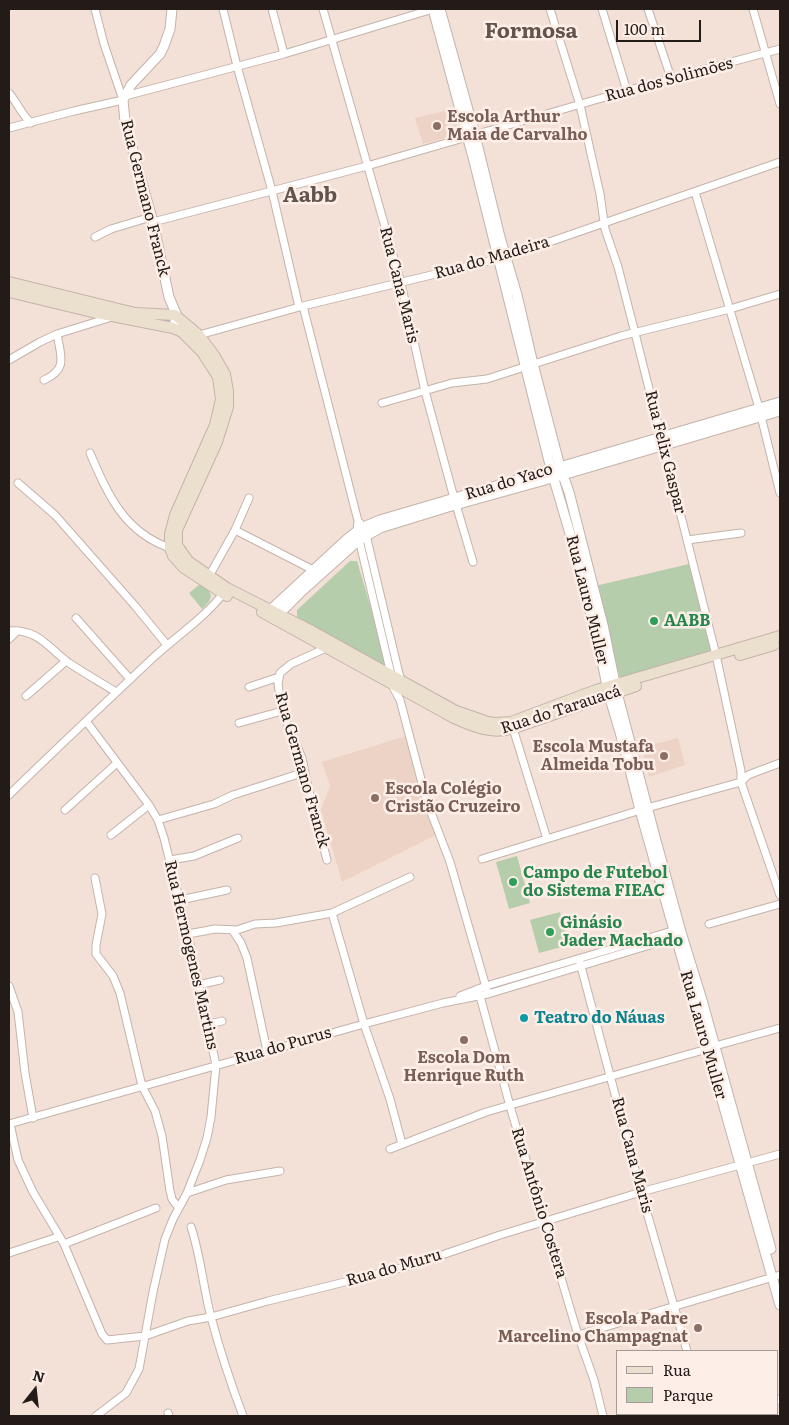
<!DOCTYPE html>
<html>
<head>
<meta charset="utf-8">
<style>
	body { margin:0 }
	#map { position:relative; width:789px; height:1425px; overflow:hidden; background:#f3e1d8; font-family:Literata,serif }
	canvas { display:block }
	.frame { position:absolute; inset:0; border:10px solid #221b18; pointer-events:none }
	.legend { position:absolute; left:616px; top:1350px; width:162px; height:65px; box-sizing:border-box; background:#fdefe8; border:1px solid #a59a95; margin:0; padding:6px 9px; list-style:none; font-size:15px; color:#221b18 }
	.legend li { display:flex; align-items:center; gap:10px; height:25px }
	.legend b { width:25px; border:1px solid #a59a95 }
	.north { position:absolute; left:10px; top:1365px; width:50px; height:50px; -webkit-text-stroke:4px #fdefe8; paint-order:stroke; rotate:16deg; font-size:14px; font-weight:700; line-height:20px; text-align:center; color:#221b18 }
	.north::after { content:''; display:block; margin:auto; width:18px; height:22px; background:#221b18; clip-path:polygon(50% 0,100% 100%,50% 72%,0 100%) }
	.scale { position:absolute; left:616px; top:20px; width:85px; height:22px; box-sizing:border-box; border:2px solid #221b18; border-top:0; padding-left:6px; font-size:15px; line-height:18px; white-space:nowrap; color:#221b18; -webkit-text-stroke:4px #fdefe8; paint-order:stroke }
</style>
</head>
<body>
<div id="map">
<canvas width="789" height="1425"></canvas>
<div class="frame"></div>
<ul class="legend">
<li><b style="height:6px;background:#ebe0ce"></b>Rua</li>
<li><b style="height:14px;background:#b6cdac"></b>Parque</li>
</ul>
<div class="north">N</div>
<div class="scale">100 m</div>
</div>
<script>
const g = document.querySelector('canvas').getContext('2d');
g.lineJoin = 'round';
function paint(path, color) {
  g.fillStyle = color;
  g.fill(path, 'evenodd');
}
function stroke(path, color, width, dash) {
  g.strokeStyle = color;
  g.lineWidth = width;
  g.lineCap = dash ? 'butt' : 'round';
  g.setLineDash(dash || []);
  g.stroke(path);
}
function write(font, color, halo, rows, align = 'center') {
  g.font = font + ' Literata,serif';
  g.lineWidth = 5;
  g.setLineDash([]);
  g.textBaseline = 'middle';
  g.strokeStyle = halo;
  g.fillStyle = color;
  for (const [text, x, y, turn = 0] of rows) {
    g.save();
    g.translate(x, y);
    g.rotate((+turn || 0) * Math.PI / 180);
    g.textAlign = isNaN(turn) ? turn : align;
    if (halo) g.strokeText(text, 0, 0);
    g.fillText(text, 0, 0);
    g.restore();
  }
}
const built = new Path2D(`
	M453 109 459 134 423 144 415 118Z
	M406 736 436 835 342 882 321 810 330 786 322 762Z
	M678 738 685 765 649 777 642 747Z`);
const green = new Path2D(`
	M350 561H357L387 663 385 668 297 619V610Z
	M689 564 713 656 621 682 595 586Z
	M200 584C215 593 213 599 202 609L189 593Z
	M517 856 530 903 509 909 496 862Z
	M560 912 569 945 539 953 530 920Z`);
const minor = new Path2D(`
	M223 9 237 66 272 191 299 307
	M272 9 284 54
	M323 9 401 283 425 391 454 498 473 562
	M550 9 580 105 600 194 605 229 618 267 635 333 716 655 741 771V782L780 895
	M602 9 627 91
	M648 9 671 78
	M753 9 780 104
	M9 93C17 102 21 114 31 123
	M125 96 284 54 433 9
	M9 128 74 111 123 100 104 44 95 9
	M695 192 759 408 780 493
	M153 222 367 166 671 78 780 49
	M95 237 111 229 151 217
	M303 306 358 521 357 531 391 674 392 685 400 700 427 802 450 862 488 994
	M199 335 303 306 506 257 780 162
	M9 360 40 342 57 334 112 317
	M44 380C68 369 61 357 57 334
	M382 403 452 383 487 379 621 336 730 309 780 294
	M90 453C108 495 124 532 170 548
	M18 483 55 515 136 607 167 645
	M360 523 366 535 401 682
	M235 530 317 572
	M687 540 741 533
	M208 578 235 530 249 498
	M76 618 130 679
	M9 631C39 629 48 648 69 663 84 673 100 682 116 692
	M9 639 17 631
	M249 687 279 677
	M26 696 66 661
	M86 721 149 805 158 820 164 838 188 934 216 1065 211 1117 207 1138 200 1160 187 1193 173 1219 165 1239 153 1292 139 1369 126 1393 96 1416
	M239 723 282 711
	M512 725 547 839
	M9 795C57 748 106 702 155 656 178 635 207 616 225 591
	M65 810 117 763
	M158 820 214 804 233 795 305 772
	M111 835 149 805
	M482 859 647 808 741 782 748 775 780 763
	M170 860 194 856 238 838
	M327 860 309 792 302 758 282 711 278 684 280 673 291 664 328 647
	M95 878 102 914 96 945V954L113 976 120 993 142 1086 155 1111 162 1136 170 1191 172 1199 178 1207
	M180 900 227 890
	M332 913 364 1024 390 1099 402 1144
	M709 924 780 904
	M233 931 241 943 247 958 267 1051
	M188 934 215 929 237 930 255 924 276 923 332 913 410 877
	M579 959 641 1192 687 1351
	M198 985 220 980
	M9 986 18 1012 25 1073 33 1118
	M478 989 510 1106 578 1335 594 1380 603 1416
	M460 996 486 986 679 929
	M206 1025 222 1021
	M715 1046 780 1028
	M9 1124 364 1024 443 1003 488 994 680 936
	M10 1124 18 1160 33 1192 64 1244 102 1334 107 1340 145 1336 188 1321 211 1317 268 1301 413 1265 500 1235 641 1192 780 1154
	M390 1149 486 1112 707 1049
	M187 1193 226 1180 280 1171
	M191 1227C201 1257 203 1287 211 1317 220 1351 231 1384 243 1416
	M64 1244 156 1208
	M9 1253 58 1237
	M578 1335 780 1275
	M778 1400 780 1399
	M168 1413 169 1416
	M705 1414 706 1416
	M711 1416 722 1414`);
const tertiary = new Path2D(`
	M172 9 170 29 164 46 160 54 131 85 123 100 125 122 153 222 169 297 177 316 173 328
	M433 9 474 161 551 469 573 544 599 647 609 695 624 746 640 810 780 1305
	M440 9 475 135 500 237 517 295 533 364 560 467 569 492 603 625 617 693 655 837 681 932 702 1000 771 1249
	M267 613 347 539 361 528 380 520 780 402
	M274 619 300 593 359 540 380 528 448 507 563 475 780 411`);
const secondary = new Path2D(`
	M9 282 135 313 175 315 199 335 214 355 225 374 228 391V407L217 442 177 530V545L188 561 227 588 312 631 456 711 488 722 495 723 511 722 596 690 780 636
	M9 292 92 312 173 328 182 332 202 352 218 377 221 399 215 425 175 515 170 534V548L173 556 184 568 227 596
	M262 612 454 718C474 727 492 735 514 728L636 686
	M740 655 774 645`);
const markers = [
	[437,126,5,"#8d6e63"],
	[654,621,5,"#2e9e5b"],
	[664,756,5,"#8d6e63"],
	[375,798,5,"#8d6e63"],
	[513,882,5,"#2e9e5b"],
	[550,932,5,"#2e9e5b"],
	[524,1018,5,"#0f9aa8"],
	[464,1040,5,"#8d6e63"],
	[698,1328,5,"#8d6e63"]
];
const streetNames = [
	["Rua dos Solimões",669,80,-15],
	["Rua Germano Franck",145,198,76],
	["Rua do Madeira",492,258,-16],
	["Rua Cana Maris",399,285,76],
	["Rua Felix Gaspar",665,452,76],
	["Rua do Yaco",509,482,-17],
	["Rua Lauro Muller",587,600,76],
	["Rua do Tarauacá",561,710,-18],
	["Rua Germano Franck",302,770,74],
	["Rua Hermogenes Martins",191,955,77],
	["Rua Lauro Muller",703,1035,74],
	["Rua do Purus",283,1046,-16],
	["Rua Cana Maris",632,1155,75],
	["Rua Antônio Costera",539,1203,73],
	["Rua do Muru",394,1268,-16]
];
const educationNames = [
	["Escola Arthur",447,117],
	["Maia de Carvalho",447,135],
	["Escola Mustafa",654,747,"right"],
	["Almeida Tobu",654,765,"right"],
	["Escola Colégio",385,789],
	["Cristão Cruzeiro",385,807],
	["Escola Dom",464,1058,"center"],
	["Henrique Ruth",464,1076,"center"],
	["Escola Padre",688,1319,"right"],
	["Marcelino Champagnat",688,1337,"right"]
];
const leisureNames = [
	["AABB",664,621],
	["Campo de Futebol",523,873],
	["do Sistema FIEAC",523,891],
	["Ginásio",560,923],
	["Jader Machado",560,941]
];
const cultureNames = [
	["Teatro do Náuas",534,1018]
];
const districtNames = [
	["Formosa",531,32],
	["Aabb",310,196]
];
paint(built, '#ecd3c6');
paint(green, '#b6cdac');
stroke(minor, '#c4b3ab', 9);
stroke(tertiary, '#c4b3ab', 11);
stroke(secondary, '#c4b3ab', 12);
stroke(minor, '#fff', 7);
stroke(tertiary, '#fff', 9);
stroke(secondary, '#ebe0ce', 10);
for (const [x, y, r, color] of markers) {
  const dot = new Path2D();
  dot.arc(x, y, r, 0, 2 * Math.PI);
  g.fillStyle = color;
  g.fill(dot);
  stroke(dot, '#fdefe8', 2);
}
write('16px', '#221b18', '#fdefe8', streetNames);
write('bold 16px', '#785e54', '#fdefe8', educationNames, 'left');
write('bold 16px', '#27864d', '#fdefe8', leisureNames, 'left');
write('bold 16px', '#0d838f', '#fdefe8', cultureNames, 'left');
write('bold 21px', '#62534c', '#fdefe8', districtNames);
</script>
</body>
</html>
